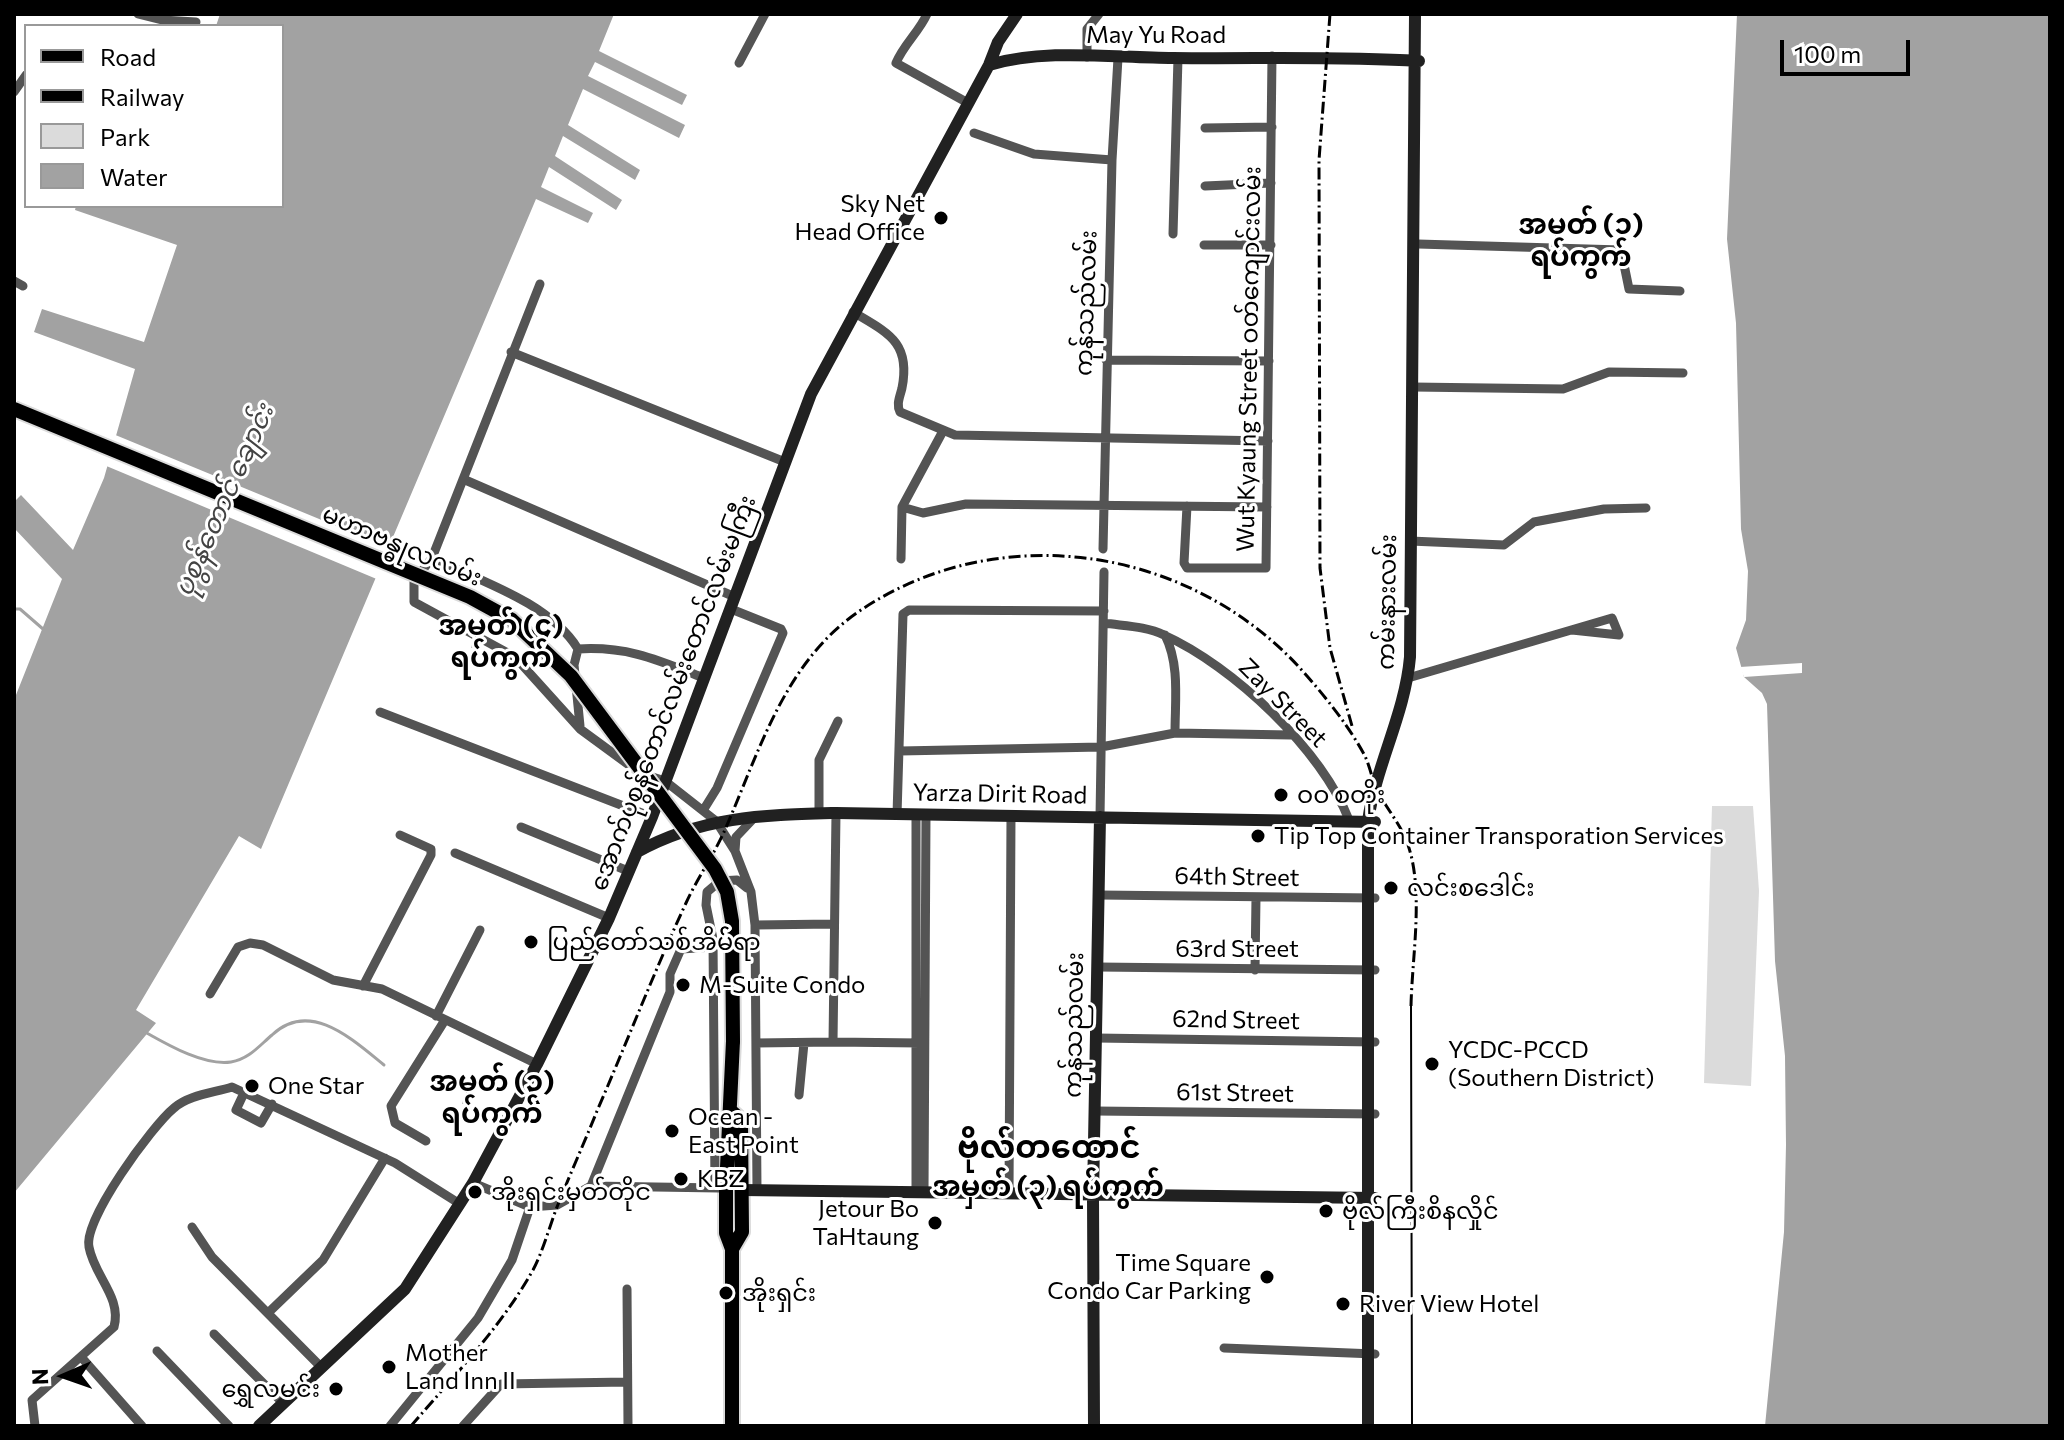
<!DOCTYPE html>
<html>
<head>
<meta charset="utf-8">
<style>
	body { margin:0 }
	#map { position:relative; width:2064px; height:1440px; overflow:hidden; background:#fff; font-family:Commissioner,sans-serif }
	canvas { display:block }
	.frame { position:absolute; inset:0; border:16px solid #000; pointer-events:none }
	.legend { position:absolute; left:24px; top:24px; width:260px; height:184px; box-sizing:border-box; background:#fff; border:2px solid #999; margin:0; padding:10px 14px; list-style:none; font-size:24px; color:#000 }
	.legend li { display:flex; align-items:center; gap:16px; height:40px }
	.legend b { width:40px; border:2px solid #999 }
	.north { position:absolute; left:24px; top:1336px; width:80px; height:80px; -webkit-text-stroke:6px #fff; paint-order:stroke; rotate:268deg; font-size:22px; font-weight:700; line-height:32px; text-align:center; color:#000 }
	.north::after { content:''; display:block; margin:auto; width:28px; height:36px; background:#000; clip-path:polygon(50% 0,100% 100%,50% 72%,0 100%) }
	.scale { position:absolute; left:1780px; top:40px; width:130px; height:36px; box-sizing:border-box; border:4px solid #000; border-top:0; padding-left:10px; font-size:24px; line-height:28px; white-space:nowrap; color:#000; -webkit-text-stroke:6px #fff; paint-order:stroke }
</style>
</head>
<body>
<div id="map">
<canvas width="2064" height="1440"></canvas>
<div class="frame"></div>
<ul class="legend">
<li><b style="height:10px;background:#000"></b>Road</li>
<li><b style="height:10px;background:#000"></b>Railway</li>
<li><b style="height:22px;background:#dbdbdb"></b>Park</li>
<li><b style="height:22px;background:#a2a2a2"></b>Water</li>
</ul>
<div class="north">N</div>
<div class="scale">100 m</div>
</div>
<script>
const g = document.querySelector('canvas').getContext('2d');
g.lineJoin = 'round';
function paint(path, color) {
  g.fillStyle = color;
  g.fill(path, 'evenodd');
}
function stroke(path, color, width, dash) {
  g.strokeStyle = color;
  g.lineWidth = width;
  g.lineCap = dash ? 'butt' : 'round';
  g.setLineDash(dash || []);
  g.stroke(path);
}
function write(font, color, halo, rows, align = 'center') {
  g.font = font + ' Commissioner,"Noto Sans Myanmar",sans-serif';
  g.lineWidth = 6;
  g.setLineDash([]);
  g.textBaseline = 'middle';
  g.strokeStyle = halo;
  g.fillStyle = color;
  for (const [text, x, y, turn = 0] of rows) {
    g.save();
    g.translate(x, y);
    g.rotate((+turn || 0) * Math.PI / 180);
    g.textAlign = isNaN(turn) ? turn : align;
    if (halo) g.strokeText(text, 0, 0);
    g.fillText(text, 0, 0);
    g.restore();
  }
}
const green = new Path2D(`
	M1712 806H1753L1759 891 1751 1086 1704 1083Z`);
const water = new Path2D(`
	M220 14H614L599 51 687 95 682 105 595 62 588 76 685 125 679 138 583 89 568 125 640 170 635 180 563 136 555 156 622 200 616 210 549 167 541 187 593 213 588 223 536 199 261 849 239 836 136 1010 156 1023 14 1193V700L62 579 14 528V502L21 495 73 550 104 478 135 369 34 332 42 309 144 342 177 245 75 210 76 206H282V26H216Z
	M1737 14H2050V1426H1765L1784 1232 1786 1145 1785 1056 1775 961 1767 704 1762 693 1744 677 1736 648 1746 620 1748 571 1741 529 1736 323 1727 239Z`);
const pier = new Path2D(`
	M113 434 392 549 379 580 104 465Z
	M1802 663V673L1744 677 1740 667Z`);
const stream = new Path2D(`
	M14 609H20L43 629
	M145 1032C168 1045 204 1066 231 1062 249 1059 259 1046 272 1035 310 999 353 1040 384 1065`);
const street = new Path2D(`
	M138 14 162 20 196 22
	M927 14C919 32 904 44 896 63L968 103
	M1087 57V29L1099 14
	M739 63 765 14
	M14 92 26 75
	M1205 128 1272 127
	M974 133 1034 154 1112 160
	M1205 186 1271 183
	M1173 234 1178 58
	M1418 244 1621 250 1629 289 1680 291
	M1204 245H1271
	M14 281 23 286
	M540 284 432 558 414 581V602L515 657 580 729 640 773 665 781 716 821 735 851 751 892 755 925 757 1190
	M853 312C888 333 911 342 902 388 900 397 896 404 900 412L955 435 1268 441
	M511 352 785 462
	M1106 360 1269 361
	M1413 387 1563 389 1609 372 1683 373
	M463 479 735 597
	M1187 506 1184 563 1187 568H1266L1272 56
	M902 507 923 513 966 504 1267 507
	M1410 541 1504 545 1534 522 1604 509 1646 508
	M1103 549 1112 160 1118 58
	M432 558C480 581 549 602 578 649
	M901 559 902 507 943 431
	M1104 623C1124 626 1146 626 1164 635 1233 666 1322 750 1349 820
	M1165 635C1180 665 1175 700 1175 733
	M1408 678 1612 618 1619 635 1572 630
	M380 712 652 817
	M580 726 574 665 578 649C628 646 658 660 704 678
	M900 751 1101 747 1175 733 1291 735
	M704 809 717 788 783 633 781 629 731 609
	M836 813 833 1042 920 1043
	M819 814V760L838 721
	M897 815 903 614 909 610 1104 611
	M1100 817 1104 572
	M521 827 628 871
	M735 851 736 837 754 818
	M455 853 609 918
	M1099 895 1375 898
	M755 925 833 924
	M1098 967 1375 970
	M1255 970 1256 897
	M363 986 431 855V849L400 835
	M210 994 238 947 250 943 263 945 333 980 382 989 537 1064
	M436 1016 480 930
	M1096 1038 1375 1042
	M756 1043 833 1042
	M244 1093 236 1110 261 1123 272 1104
	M799 1095 804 1043
	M1095 1111 1375 1114
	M426 1141 395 1123 391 1106 445 1020
	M473 1183 530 1207 557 1205 591 1186 719 1188
	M591 1186 670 992V974L681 949 713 947
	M715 1188 713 939 706 905 707 892 720 881 737 880 747 888
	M916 1193V815
	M924 1193 926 814
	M1009 1194 1011 816
	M192 1227 212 1257 321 1367
	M627 1289 628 1426
	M268 1313 323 1260 385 1158
	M214 1334 283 1403
	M1224 1348 1375 1354
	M157 1351 229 1426
	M82 1358 142 1426
	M35 1426 32 1400 114 1327C122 1297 94 1276 89 1247 83 1220 152 1126 174 1108 189 1095 213 1093 232 1087L395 1163 460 1204
	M390 1426 478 1318 512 1260 530 1207
	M463 1426 501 1384 627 1382`);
const secondary = new Path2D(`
	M989 65C1046 48 1114 58 1173 58 1255 59 1337 56 1419 61
	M637 852C702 816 764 815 836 813L1375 822
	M742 1190 1375 1198
	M259 1426 405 1289 473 1183 537 1064 609 918 652 817 811 394 989 65 998 42 1017 14
	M1094 1426 1093 1196 1100 817
	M1368 1426V821C1376 765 1405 714 1410 657L1415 14`);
const primary = new Path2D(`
	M732 1249 742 1232 741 1120 732 1112
	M732 1426V1249L726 1233V1188L733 1041`);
const tram = new Path2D(`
	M1411 1006 1412 1426`);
const rail = new Path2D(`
	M1330 14 1319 160 1320 568 1330 648 1352 726
	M411 1426C453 1377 501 1327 533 1270 544 1249 550 1224 559 1202 571 1172 585 1141 597 1111 627 1042 654 972 686 903 697 879 713 856 724 832 759 753 783 664 858 612 1000 515 1196 547 1307 676 1328 700 1350 728 1365 756 1370 767 1372 779 1377 790 1386 808 1402 826 1408 845 1424 891 1412 957 1411 1006`);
const primaryBridge = new Path2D(`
	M14 409 470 597 512 620 571 676 715 869 727 892 732 921 733 1041`);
const markers = [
	[941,218,8,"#000"],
	[1281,795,8,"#000"],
	[1258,836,8,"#000"],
	[1391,888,8,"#000"],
	[531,942,8,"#000"],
	[683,985,8,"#000"],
	[1432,1064,8,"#000"],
	[252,1086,8,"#000"],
	[672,1131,8,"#000"],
	[681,1179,8,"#000"],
	[475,1192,8,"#000"],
	[1326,1211,8,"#000"],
	[935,1223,8,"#000"],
	[1267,1277,8,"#000"],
	[726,1293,8,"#000"],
	[1343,1304,8,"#000"],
	[389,1367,8,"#000"],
	[336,1389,8,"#000"]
];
const streetNames = [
	["May Yu Road",1156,35],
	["ကုန်သည်လမ်း",1086,303,-88],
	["Wut Kyaung Street ဝတ်ကျောင်းလမ်း",1249,359,-89],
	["မဟာဗန္ဓုလလမ်း",402,546,23],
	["ကမ်းနားလမ်း",1387,602,-89],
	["အောက်ပုစွန်တောင်လမ်းတောင်လမ်းမကြီး",673,693,-69],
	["Zay Street",1283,703,45],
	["Yarza Dirit Road",1000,794,1],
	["64th Street",1237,877,1],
	["63rd Street",1237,949],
	["62nd Street",1236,1020,1],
	["ကုန်သည်လမ်း",1074,1025,-89],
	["61st Street",1235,1093,1]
];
const poiNames = [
	["Sky Net",925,204,"right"],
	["Head Office",925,232,"right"],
	["ဝဝ စတိုး",1297,795],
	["Tip Top Container Transporation Services",1274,836],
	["လင်းစဒေါင်း",1407,888],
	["ပြည်တော်သစ်အိမ််ရာ",547,942],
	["M-Suite Condo",699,985],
	["YCDC-PCCD",1448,1050],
	["(Southern District)",1448,1078],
	["One Star",268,1086],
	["Ocean -",688,1117],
	["East Point",688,1145],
	["KBZ",697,1179],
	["အိုးရှင်းမှတ်တိုင",491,1192],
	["Jetour Bo",919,1209,"right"],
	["TaHtaung",919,1237,"right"],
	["ဗိုလ်ကြီးစိနလှိုင်",1342,1211],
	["Time Square",1251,1263,"right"],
	["Condo Car Parking",1251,1291,"right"],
	["အိုးရှင်း",742,1293],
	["River View Hotel",1359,1304],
	["Mother",405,1353],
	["Land Inn II",405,1381],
	["ရွှေလမင်း",320,1389,"right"]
];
const waterNames = [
	["ပုစွန်တောင် ချောင်း",224,500,-66]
];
const quarterNames = [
	["အမှတ် (၁)",1581,225],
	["ရပ်ကွက်",1581,257],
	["အမှတ် (၄)",501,626],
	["ရပ်ကွက်",501,658],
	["အမှတ် (၃)",492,1082],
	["ရပ်ကွက်",492,1114],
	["အမှတ် (၃) ရပ်ကွက်",1048,1187]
];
const districtNames = [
	["ဗိုလ်တထောင်",1049,1147]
];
paint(green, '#dbdbdb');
paint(water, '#a2a2a2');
paint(pier, '#fff');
stroke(stream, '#a2a2a2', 3);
stroke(primary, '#dbdbdb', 18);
stroke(street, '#545454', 9);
stroke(secondary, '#212121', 12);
stroke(primary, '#000', 14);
stroke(tram, '#000', 2);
stroke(rail, '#000', 3, [12, 4, 2, 4]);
stroke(primaryBridge, '#dbdbdb', 18, []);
stroke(primaryBridge, '#000', 14);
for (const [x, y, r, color] of markers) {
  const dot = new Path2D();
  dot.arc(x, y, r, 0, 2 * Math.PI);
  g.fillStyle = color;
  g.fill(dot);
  stroke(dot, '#fff', 3);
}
write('24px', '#000', '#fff', streetNames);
write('24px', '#000', '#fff', poiNames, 'left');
write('italic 26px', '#434343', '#fff', waterNames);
write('bold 28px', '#000', '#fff', quarterNames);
write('bold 32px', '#000', '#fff', districtNames);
</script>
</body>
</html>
